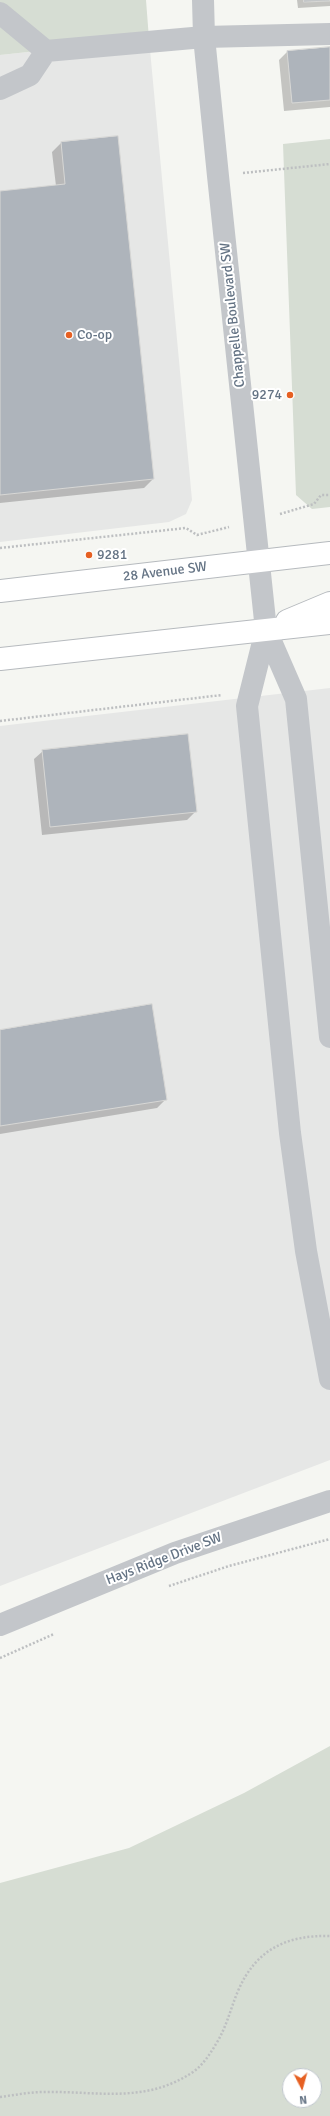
<!DOCTYPE html>
<html>
<head>
<meta charset="utf-8">
<style>
	body { margin:0 }
	#map { position:relative; width:330px; height:2116px; overflow:hidden; background:#f5f6f2; font-family:Signika,sans-serif }
	canvas { display:block }
	.north { position:absolute; left:282px; top:2068px; width:40px; height:40px; box-sizing:border-box; background:#fff; border:1px solid #c1c7ce; border-radius:50%; rotate:174deg; font-size:11px; font-weight:700; line-height:16px; text-align:center; color:#647384 }
	.north::after { content:''; display:block; margin:auto; width:14px; height:18px; background:#e66022; clip-path:polygon(50% 0,100% 100%,50% 72%,0 100%) }
</style>
</head>
<body>
<div id="map">
<canvas width="330" height="2116"></canvas>
<div class="north">N</div>
</div>
<script>
const g = document.querySelector('canvas').getContext('2d');
g.lineJoin = 'round';
function paint(path, color) {
  g.fillStyle = color;
  g.fill(path, 'evenodd');
}
function stroke(path, color, width, dash) {
  g.strokeStyle = color;
  g.lineWidth = width;
  g.lineCap = dash ? 'butt' : 'round';
  g.setLineDash(dash || []);
  g.stroke(path);
}
function write(font, color, halo, rows, align = 'center') {
  g.font = font + ' Signika,sans-serif';
  g.lineWidth = 4;
  g.setLineDash([]);
  g.textBaseline = 'middle';
  g.strokeStyle = halo;
  g.fillStyle = color;
  for (const [text, x, y, turn = 0] of rows) {
    g.save();
    g.translate(x, y);
    g.rotate((+turn || 0) * Math.PI / 180);
    g.textAlign = isNaN(turn) ? turn : align;
    if (halo) g.strokeText(text, 0, 0);
    g.fillText(text, 0, 0);
    g.restore();
  }
}
const built = new Path2D(`
	M149 39 192 500 186 514 169 522 0 542V55Z
	M330 688V1460L0 1586V726Z`);
const green = new Path2D(`
	M0 0H146L149 39 0 55Z
	M330 139V507L312 509 296 495 283 144Z
	M330 1746V2116H0V1883L129 1848 244 1793ZM290 2076H314V2100H290Z`);
const shadow = new Path2D(`
	M297 0H330V6L298 8Z
	M330 48V107L284 111 279 60 288 51Z
	M61 143 153 479 144 488 0 503V192L56 186 52 152Z
	M43 751 196 811 187 820 42 835 34 759Z
	M0 1031 166 1099 157 1108 0 1134Z`);
const building = new Path2D(`
	M304 0H330V1L304 2Z
	M330 47V100L292 103 287 51Z
	M118 136 154 479 0 495V191L65 184 61 142Z
	M188 734 197 812 50 827 42 750Z
	M152 1004 167 1100 0 1126V1030Z`);
const path = new Path2D(`
	M243 173 330 164
	M280 514 314 504 321 495H330
	M0 548 186 528 197 535 229 527
	M0 721 222 695
	M169 1586 229 1566 330 1539
	M0 1658 54 1634
	M0 2097C15 2095 30 2092 45 2092 98 2091 145 2104 193 2072 203 2065 210 2054 216 2044 227 2026 230 2010 238 1991 256 1949 287 1935 330 1936`);
const minor = new Path2D(`
	M203 0 204 37 218 176 266 630 296 699 330 1037
	M0 13 46 51 204 37 330 34
	M0 89 30 75 46 51
	M266 630 247 706 290 1133 306 1251 330 1379
	M0 1625 175 1553 330 1501`);
const major = new Path2D(`
	M0 591 330 553
	M287 621 330 603
	M0 659 330 623`);
const markers = [
	[69,335,4,"#e66022"],
	[290,395,4,"#e66022"],
	[89,555,4,"#e66022"]
];
const streetNames = [
	["Chappelle Boulevard SW",233,315,-96],
	["28 Avenue SW",165,572,-7],
	["Hays Ridge Drive SW",164,1559,-21]
];
const poiNames = [
	["Co-op",77,335],
	["9274",282,395,"right"],
	["9281",97,555]
];
paint(built, '#e6e7e6');
paint(green, '#d6ddd3');
paint(shadow, '#0003');
paint(building, '#aeb4bb');
stroke(building, '#d7d7d5', 1);
stroke(major, '#b6babe', 24);
stroke(path, '#bdbfc1', 2.5, [2, 2]);
stroke(minor, '#c3c6ca', 22);
stroke(major, '#fff', 22);
for (const [x, y, r, color] of markers) {
  const dot = new Path2D();
  dot.arc(x, y, r, 0, 2 * Math.PI);
  g.fillStyle = color;
  g.fill(dot);
  stroke(dot, '#fff', 1.5);
}
write('14px', '#647384', '#fff', streetNames);
write('14px', '#647384', '#fff', poiNames, 'left');
</script>
</body>
</html>
